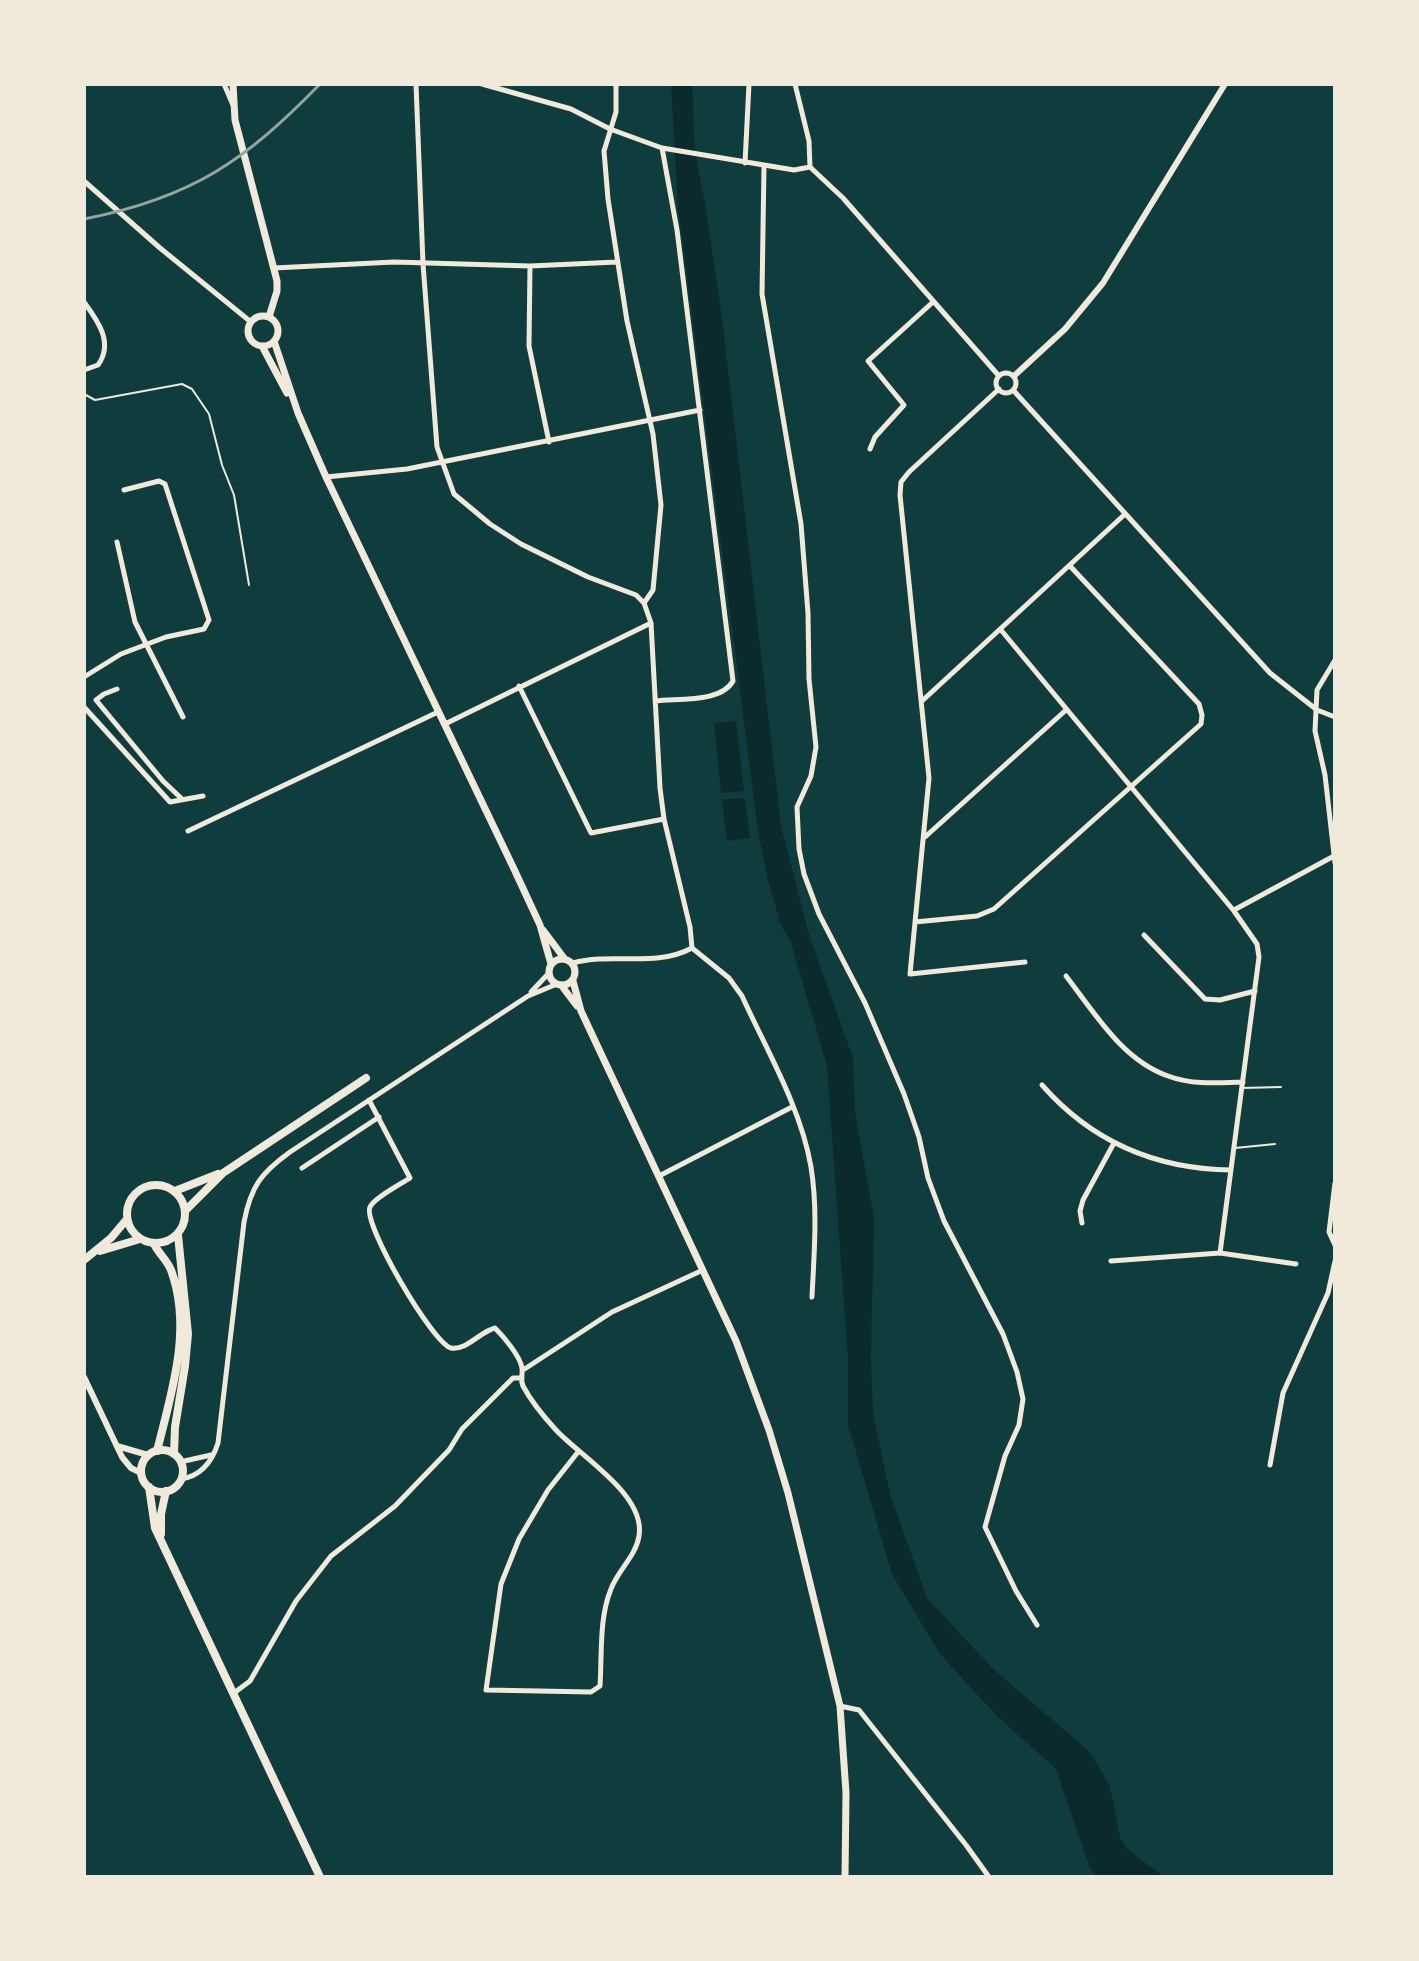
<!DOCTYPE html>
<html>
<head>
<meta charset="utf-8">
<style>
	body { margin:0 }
	#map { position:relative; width:1419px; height:1961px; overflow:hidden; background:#0f3d3e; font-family:Raleway,sans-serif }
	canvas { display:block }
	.frame { position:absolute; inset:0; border:86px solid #f1e9da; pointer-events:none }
</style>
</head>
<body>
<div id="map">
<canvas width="1419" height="1961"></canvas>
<div class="frame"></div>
</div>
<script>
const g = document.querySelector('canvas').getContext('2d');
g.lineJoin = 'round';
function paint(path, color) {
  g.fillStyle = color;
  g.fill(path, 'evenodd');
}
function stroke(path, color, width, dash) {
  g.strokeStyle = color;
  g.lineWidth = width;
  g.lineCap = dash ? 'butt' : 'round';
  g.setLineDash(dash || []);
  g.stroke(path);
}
const water = new Path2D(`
	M671 84H692L695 154 705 203 722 318 781 826 810 938 853 1058 855 1112 874 1218 871 1358 873 1414 890 1494 927 1598 994 1670 1090 1752 1110 1786 1120 1837 1127 1849 1164 1877H1097L1090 1868 1056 1769 997 1716 940 1654 892 1574 848 1425V1359L827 1066 791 943 780 922 768 880 758 831 678 207Z
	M736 721 744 791 721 793 714 723Z
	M745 798 750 838 727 841 722 800Z`);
const service = new Path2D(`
	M84 394 95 400 182 384 192 389 209 414 222 465 234 495 249 585
	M1242 1088 1281 1087
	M1235 1148 1275 1144`);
const minor = new Path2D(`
	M224 84 233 105
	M416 84 423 264 437 447 454 494 490 524 521 544 588 577 636 595 644 603 651 623 660 788 664 819 690 927 692 948
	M482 84 571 109 610 129 662 148 794 170 810 167
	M616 84V112L604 151 608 199 627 321 653 434 661 505 653 590 644 603
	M795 84 809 141 810 167
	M745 163 749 84
	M764 166 762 294 801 524 808 613 809 679 816 747 811 776 797 807 799 849 804 874 819 914 865 1003 904 1094 919 1137 928 1178 944 1221 1003 1334 1017 1372 1023 1399 1019 1425 1005 1456 985 1527 1016 1591 1037 1625
	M810 167 843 198 999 376
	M84 181 160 248 251 322
	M530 266 529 346 549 442
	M274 268 394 262 530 266 617 262
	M84 302C98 321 114 343 98 365L84 370
	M996 383a10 10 0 1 1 20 0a10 10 0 1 1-20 0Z
	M999 389 909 472 901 482 900 495 929 778 910 974 1025 962
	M1013 390 1270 673 1317 710 1335 717
	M870 449 875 437 904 405 868 361 933 302
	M326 477 407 469 700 410
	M117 542 135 622 183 717
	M1001 630 1234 911 1257 944 1259 957 1220 1253
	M1335 660 1317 690 1315 731 1325 775 1335 863
	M84 677 121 654 166 637 204 629 209 620 165 484 159 481 124 490
	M519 686 591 833 664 819
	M117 689 104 694 96 700 163 781 182 799
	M655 701C678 698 721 703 733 681L677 230 662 148
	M922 701 1124 515
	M84 707 170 802 203 796
	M445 724 651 623
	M188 831 438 712
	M925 837 1066 710
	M1234 910 1334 856
	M915 922 977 916 994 909 1201 724 1202 715 1199 704 1070 566
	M1144 935 1205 999 1220 1000 1255 991
	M573 963C612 952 655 968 692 948L729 978 742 996C767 1051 801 1108 811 1167 818 1210 814 1254 812 1297
	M1066 976C1094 1012 1122 1060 1168 1076 1192 1085 1217 1083 1243 1082
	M531 992 549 973
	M1042 1085C1092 1142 1156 1169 1231 1170
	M369 1100 410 1178C401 1184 374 1198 370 1207 362 1223 433 1344 451 1348 466 1351 481 1331 495 1328 504 1337 520 1356 522 1368 523 1375 520 1379 523 1386 531 1401 544 1417 556 1430 581 1457 646 1495 639 1536 636 1556 618 1570 611 1589 599 1618 602 1654 600 1686L591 1692 486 1690 501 1584 519 1539 548 1490 578 1452
	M302 1168 379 1117
	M659 1176 792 1107
	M1335 1183 1329 1232 1335 1245
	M1082 1223 1080 1211 1083 1200 1114 1143
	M1111 1261 1220 1253 1296 1264
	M523 1370 612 1312 703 1270
	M180 1462 211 1455
	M1270 1465 1283 1393 1328 1293 1335 1261
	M181 1479C201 1476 212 1462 218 1443L244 1222C251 1186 261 1173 290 1152L528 996 557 984
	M234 1693 250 1681 296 1601 331 1556 395 1506 449 1450 462 1429 513 1378H521
	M840 1706 859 1710 966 1845 989 1877`);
const tertiary = new Path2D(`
	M1014 376 1065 329 1103 283 1225 84
	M84 1377 122 1457 131 1468 141 1473
	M117 1446 148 1455`);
const secondary = new Path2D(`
	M233 84 235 120 277 281V291L269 317
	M248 331a15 15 0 1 1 30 0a15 15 0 1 1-30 0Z
	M274 341 298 413 326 477 514 869 540 925 551 964
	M262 346 287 393
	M543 930 564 958
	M549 972a13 13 0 1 1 26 0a13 13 0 1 1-26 0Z
	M573 981 581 1011 736 1341 769 1430 788 1493 840 1706 846 1793 845 1877
	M561 985 577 1006`);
const primary = new Path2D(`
	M141 1471a21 21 0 1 1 42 0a21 21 0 1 1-42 0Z
	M149 1487 155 1528 320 1877
	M161 1534V1514L166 1491`);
const trunk = new Path2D(`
	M127 1214a29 29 0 1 1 58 0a29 29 0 1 1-58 0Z
	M175 1191 218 1174
	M186 1210 223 1173 366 1078
	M154 1244C159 1254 167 1260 171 1270 193 1329 171 1394 157 1451
	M100 1251 140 1239
	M84 1260 111 1238 127 1219
	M174 1454 175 1427 185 1366 188 1334 178 1235`);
const rail = new Path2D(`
	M84 219C192 198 245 161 320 84`);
paint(water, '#0a2a2b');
stroke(service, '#f1e9da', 2);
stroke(minor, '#f1e9da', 5);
stroke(tertiary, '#f1e9da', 6);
stroke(secondary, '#f1e9da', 7);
stroke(primary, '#f1e9da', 8);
stroke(trunk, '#f1e9da', 8);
stroke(rail, '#97a49c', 3);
</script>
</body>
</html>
